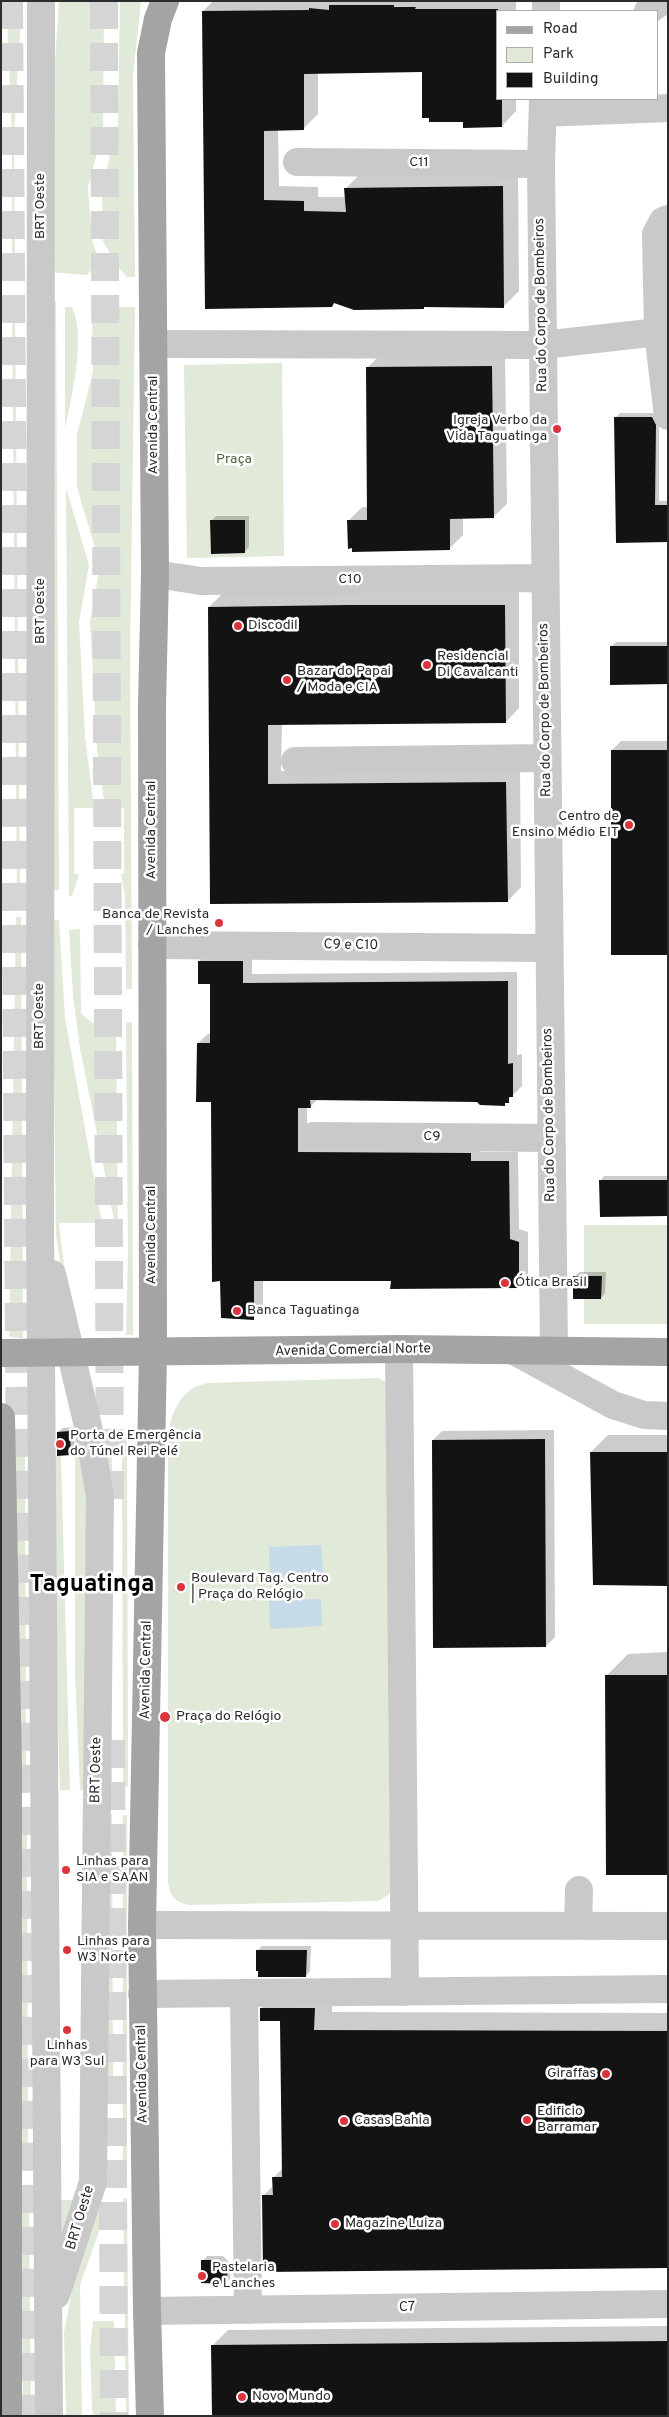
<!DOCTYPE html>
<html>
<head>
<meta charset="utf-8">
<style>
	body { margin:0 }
	#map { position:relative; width:669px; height:2417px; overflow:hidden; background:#fff; font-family:Overpass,sans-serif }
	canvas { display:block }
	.frame { position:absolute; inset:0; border:2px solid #2c2c2c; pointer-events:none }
	.legend { position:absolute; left:496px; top:10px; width:162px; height:90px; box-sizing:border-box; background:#fff; border:1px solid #ababab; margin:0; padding:6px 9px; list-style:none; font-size:15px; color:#2c2c2c }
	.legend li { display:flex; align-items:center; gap:10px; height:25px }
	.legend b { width:25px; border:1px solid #ababab }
</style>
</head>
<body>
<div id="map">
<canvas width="669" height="2417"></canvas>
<div class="frame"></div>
<ul class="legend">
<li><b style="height:6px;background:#a4a4a4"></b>Road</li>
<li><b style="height:14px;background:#e1e9d9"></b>Park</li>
<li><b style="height:14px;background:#131313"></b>Building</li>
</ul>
</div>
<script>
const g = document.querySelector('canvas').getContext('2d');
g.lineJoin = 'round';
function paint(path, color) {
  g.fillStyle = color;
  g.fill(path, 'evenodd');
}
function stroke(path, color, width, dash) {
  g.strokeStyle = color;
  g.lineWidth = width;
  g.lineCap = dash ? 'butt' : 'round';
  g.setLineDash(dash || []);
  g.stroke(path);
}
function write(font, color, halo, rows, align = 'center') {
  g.font = font + ' Overpass,sans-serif';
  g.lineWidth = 5;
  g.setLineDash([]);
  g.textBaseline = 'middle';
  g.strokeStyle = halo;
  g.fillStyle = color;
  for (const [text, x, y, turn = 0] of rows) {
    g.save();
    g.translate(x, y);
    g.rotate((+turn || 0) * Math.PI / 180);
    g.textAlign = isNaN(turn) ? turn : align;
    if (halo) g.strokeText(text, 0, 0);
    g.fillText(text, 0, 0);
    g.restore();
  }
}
const green = new Path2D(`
	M2 1H22L14 133 15 276H12V133L7 19Z
	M59 1H104L103 130 88 187 92 240 99 260 87 275 49 272V154Z
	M120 1H141L133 76 135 277H127L117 266 103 241 102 185 118 128Z
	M12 299H15L20 894H17Z
	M49 301H56L59 890H52Z
	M65 307H72C86 335 72 397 65 428Z
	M98 307H135L130 654 132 989H126L125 896 121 874 124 873V808H105L97 748 90 622 100 565 77 487V435L93 372 92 317Z
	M282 363 284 556 187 558 184 365Z
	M66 488 89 565 79 622 85 737 94 808H74V874H79L72 896H69Z
	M16 917H21L23 1338 9 1337Z
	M52 920H59L65 1018 102 1223H59L65 1276 63 1279 56 1236Z
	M80 929 81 1013 92 1023H116L118 1240 80 1048 73 996 69 930Z
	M126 1022H132L133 1335H126L128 1256Z
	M584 1225H668V1324H584Z
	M378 1378 388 1383 390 1894 378 1901 188 1905C174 1901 170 1896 168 1882V1433C173 1410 181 1388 207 1383Z
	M70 1431H77L88 1499 85 1790H80L75 1672V1456H71Z
	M100 1437H112V1783L107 1784Z
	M120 1437H127L128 1786H123L122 1444Z
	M10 1456H25L26 1781 20 1782Z
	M50 1456H61L70 1790H60Z
	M107 1814H112L113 2083 108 2088Z
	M123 1815H127V2168H123Z
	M19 1821H27L28 2168H21Z
	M123 2198H127L129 2416H126Z
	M21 2200H29L31 2416H23Z
	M55 2200H73L58 2248Z
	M100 2201 102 2223 80 2285 82 2416H66L64 2332 74 2281Z
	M93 2321H114L116 2416H94L92 2410 90 2349Z`);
const water = new Path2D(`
	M321 1545 323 1574 270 1576 269 1547Z
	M321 1599 322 1626 270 1629 269 1601Z`);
const shadow = new Path2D(`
	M213 1H516V11H498V99H516V111L502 126 464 121 423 71 318 72V114L303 129H278L279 186 318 187V197H346V188L360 174 518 172 519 291 504 306 426 305 423 308 335 302 332 306 207 307 203 11Z
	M505 353 507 504 493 517 463 518V535L450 548 349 520 362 507H368L367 368 381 354Z
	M620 413H657L659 420V501H668V541L615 418Z
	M216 516H249V547L244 552 211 521Z
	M519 592V708L506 722 282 724 281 771 520 769 521 887 508 901 211 902 209 607 223 593Z
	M616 642H668V683L611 647Z
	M621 741H668V954L612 750Z
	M209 952H252V974L517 972V1055L522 1054V1086L504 1104 478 1101 318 1099 311 1106H307V1143L480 1144V1152H518L519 1229 528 1232V1278L519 1287 392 1279 263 1280V1309L253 1318 212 1101 198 1043 208 1034H212V982L199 961Z
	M604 1176H668V1215L600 1181Z
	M579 1272H606L605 1293 601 1298 575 1276Z
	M74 1427V1449L70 1454 58 1432 63 1428Z
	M554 1430 555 1637 546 1646 433 1440 442 1431Z
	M608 1435H668V1584L591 1452Z
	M668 1652V1873L606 1676 628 1654Z
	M262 1946H311L310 1971 306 1976 258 1950Z
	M280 1990H333L332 2012 668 2013V2267L263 2196 274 2185V2177L283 2168 281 2020 261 2009Z
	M207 2256H223L231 2264 230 2279 225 2283 203 2261Z
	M668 2326V2416L212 2346 228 2330Z`);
const building = new Path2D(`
	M329 5H394V7H416L415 9H498V99H502V127L463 128V122H429V118H422V72L304 74V130L264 131V200L304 201V211L346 212 344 188 503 186 504 308 424 307V309L354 310 334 303 332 307 205 309 202 11 309 10V8L329 10Z
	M492 366 494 518 450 519V550L352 552V548L348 549 347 520H367L366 367Z
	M614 417H652L656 425 655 505H668V542L616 543Z
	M210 520H245V553L211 554Z
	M348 605H505L506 723 268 725V784L506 782 508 902 210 904 208 607Z
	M610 646H668V684L610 685Z
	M611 750H668V955H611Z
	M198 961H243V983L508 981V1064L513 1063V1097H509V1103H505V1106L480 1105 477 1102 310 1100 311 1108H298V1152L471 1153V1161H509L510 1239 519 1242V1288L390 1289 391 1281H254V1320L221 1318 220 1281 212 1282 211 1102H196L197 1043H210V984H198Z
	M599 1180H668V1216L600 1217Z
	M573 1276H602L601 1299H573Z
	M70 1431 71 1455 57 1456V1432Z
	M545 1439 546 1647 433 1648 432 1440Z
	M590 1452H668V1586L593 1585Z
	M605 1675H668V1875H606Z
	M256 1950H307L306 1977H258V1971H256Z
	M260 2008H315L314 2030 668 2031V2268L263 2272 262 2195H273L272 2177H282L280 2021H260Z
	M201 2260H219L228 2269 226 2284 201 2283Z
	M668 2341V2416H212L211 2345Z`);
const majorTunnel = new Path2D(`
	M9 1 27 2416
	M104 1 110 1507
	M111 1740 114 2416`);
const minor = new Path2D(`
	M41 1 40 1221 49 2416
	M546 11V1
	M648 11 662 1
	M543 99 541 164 554 1352
	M543 113 668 108
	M297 162 541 164
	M668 219 663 221 656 234 658 332 668 416
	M154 344 543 345 658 332
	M155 574 201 581 545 578
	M295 761 547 758
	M152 945 549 948
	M313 1136 550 1138
	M52 1274 88 1426 100 1496 93 2182 56 2295
	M399 1349 405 1992
	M516 1352 613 1405 644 1415 668 1416
	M142 1925 668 1926
	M578 1925 579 1890
	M244 1993 248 2310
	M142 1994 668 1989
	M147 2311 668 2304`);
const major = new Path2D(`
	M1 1353 399 1349 668 1352
	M1 1417 8 1765V2416
	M150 2416 147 2311 142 1925 153 1352 152 706 155 574 151 53 158 19 165 1`);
const markers = [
	[557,429,5,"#dc343d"],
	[238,626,5,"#dc343d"],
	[427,665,5,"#dc343d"],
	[287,680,5,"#dc343d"],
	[629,825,5,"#dc343d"],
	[219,923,5,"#dc343d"],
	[505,1283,5,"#dc343d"],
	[237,1311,5,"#dc343d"],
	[60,1444,5,"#dc343d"],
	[181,1587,5,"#dc343d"],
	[165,1717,6,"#dc343d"],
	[66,1870,5,"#dc343d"],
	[67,1950,5,"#dc343d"],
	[67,2030,5,"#dc343d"],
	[606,2074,5,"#dc343d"],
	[527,2120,5,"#dc343d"],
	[344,2121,5,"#dc343d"],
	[335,2224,5,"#dc343d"],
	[202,2276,5,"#dc343d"],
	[242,2397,5,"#dc343d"]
];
const streetNames = [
	["C11",419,163],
	["BRT Oeste",41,206,-90],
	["Rua do Corpo de Bombeiros",542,305,-91],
	["Avenida Central",154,425,-90],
	["C10",350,580],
	["BRT Oeste",41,611,-90],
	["Rua do Corpo de Bombeiros",546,710,-91],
	["Avenida Central",152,830,-90],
	["C9 e C10",351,946,1],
	["BRT Oeste",40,1016,-90],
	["Rua do Corpo de Bombeiros",550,1115,-91],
	["C9",432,1137],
	["Avenida Central",152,1235,-90],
	["Avenida Comercial Norte",353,1351,-1],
	["Avenida Central",147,1670,-89],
	["BRT Oeste",97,1770,-89],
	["Avenida Central",143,2074,-91],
	["BRT Oeste",81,2218,-73],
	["C7",407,2308,-1]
];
const poiNames = [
	["Igreja Verbo da",547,421,"right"],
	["Vida Taguatinga",547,437,"right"],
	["Discodil",248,626],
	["Residencial",437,657],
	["Di Cavalcanti",437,673],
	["Bazar do Papai",297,672],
	["/ Moda e CIA",297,688],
	["Centro de",619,817,"right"],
	["Ensino Médio EIT",619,833,"right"],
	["Banca de Revista",209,915,"right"],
	["/ Lanches",209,931,"right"],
	["Ótica Brasil",515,1283],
	["Banca Taguatinga",247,1311],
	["Porta de Emergência",70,1436],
	["do Túnel Rei Pelé",70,1452],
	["Boulevard Tag. Centro",191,1579],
	["| Praça do Relógio",191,1595],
	["Praça do Relógio",176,1717],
	["Linhas para",76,1862],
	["SIA e SAAN",76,1878],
	["Linhas para",77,1942],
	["W3 Norte",77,1958],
	["Linhas",67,2046,"center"],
	["para W3 Sul",67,2062,"center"],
	["Giraffas",596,2074,"right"],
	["Edificio",537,2112],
	["Barramar",537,2128],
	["Casas Bahia",354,2121],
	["Magazine Luiza",345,2224],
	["Pastelaria",212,2268],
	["e Lanches",212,2284],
	["Novo Mundo",252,2397]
];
const parkNames = [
	["Praça",234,460]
];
const townNames = [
	["Taguatinga",92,1586]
];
paint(green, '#e1e9d9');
paint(water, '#c6dae8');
paint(shadow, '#0003');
paint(building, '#131313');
stroke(majorTunnel, '#d5d5d5', 28, [28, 14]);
stroke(minor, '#c9c9c9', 28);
stroke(major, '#a4a4a4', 28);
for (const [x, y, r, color] of markers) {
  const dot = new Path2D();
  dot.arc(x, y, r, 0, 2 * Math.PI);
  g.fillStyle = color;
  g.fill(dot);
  stroke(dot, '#fff', 2);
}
write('14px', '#2c2c2c', '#fff', streetNames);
write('14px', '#2c2c2c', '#fff', poiNames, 'left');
write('14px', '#4e653c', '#fff', parkNames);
write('bold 24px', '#000', '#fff', townNames);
</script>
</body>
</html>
